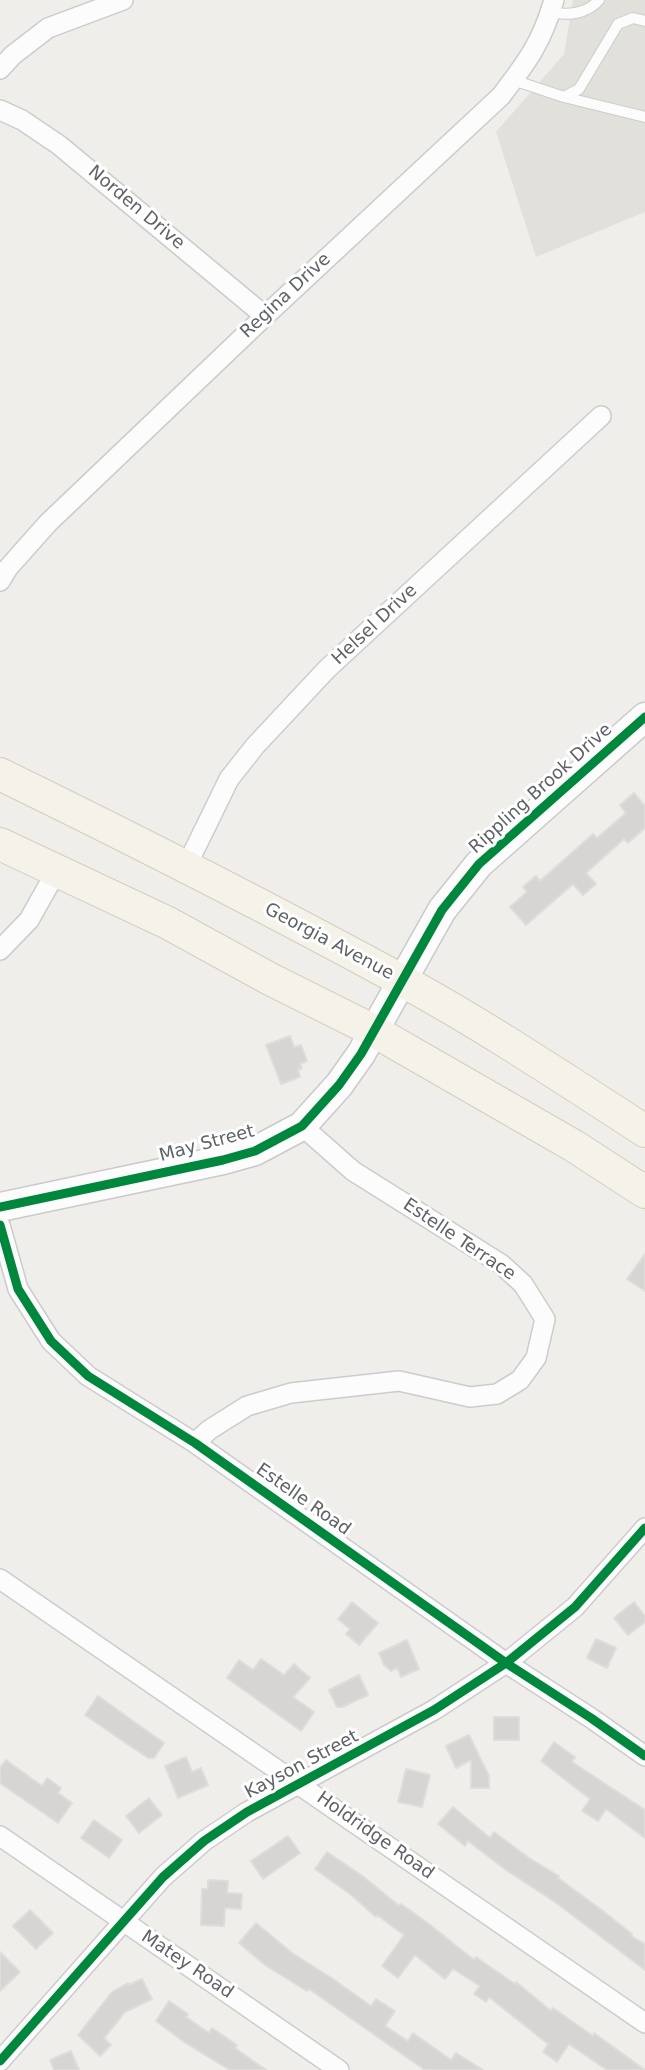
<!DOCTYPE html>
<html>
<head>
<meta charset="utf-8">
<style>
	body { margin:0 }
	canvas { display:block; background:#efeeea }
</style>
</head>
<body>
<canvas width="645" height="2070"></canvas>
<script>
const g = document.querySelector('canvas').getContext('2d');
g.lineJoin = 'round';
function paint(path, color) {
  g.fillStyle = color;
  g.fill(path, 'evenodd');
}
function stroke(path, color, width, dash) {
  g.strokeStyle = color;
  g.lineWidth = width;
  g.lineCap = dash ? 'butt' : 'round';
  g.setLineDash(dash || []);
  g.stroke(path);
}
function write(font, color, halo, rows, align = 'center') {
  g.font = font + ' "DejaVu Sans",sans-serif';
  g.lineWidth = 6;
  g.setLineDash([]);
  g.textBaseline = 'middle';
  g.strokeStyle = halo;
  g.fillStyle = color;
  for (const [text, x, y, turn = 0] of rows) {
    g.save();
    g.translate(x, y);
    g.rotate((+turn || 0) * Math.PI / 180);
    g.textAlign = isNaN(turn) ? turn : align;
    if (halo) g.strokeText(text, 0, 0);
    g.fillText(text, 0, 0);
    g.restore();
  }
}
const education = new Path2D(`
	M573 0H645V212L536 257 496 132 564 54Z`);
const building = new Path2D(`
	M634 793 645 806V828L628 843 624 839 586 873 596 884 583 895 573 884 526 925 510 907 527 892 523 887 536 876 540 881 593 834 597 838 626 813 620 805Z
	M290 1036 294 1047 301 1045 307 1061 300 1064 302 1068 298 1070 300 1077 281 1084 266 1045Z
	M645 1254V1291L627 1279Z
	M352 1602 378 1623 359 1645 346 1634 350 1629 338 1619Z
	M634 1602 645 1616V1622L628 1635 614 1618Z
	M596 1639 616 1648 607 1668 587 1658Z
	M407 1640 419 1669 401 1677 397 1668 391 1671 384 1665 379 1653Z
	M261 1659 284 1675 294 1664 310 1678 293 1697 314 1712 301 1731 227 1678 239 1660 253 1670Z
	M359 1675 368 1695 342 1707H337L329 1690Z
	M98 1696 164 1743 154 1758H148L85 1715Z
	M494 1717H519V1740H494Z
	M469 1735 489 1776V1788H471V1760L456 1768 446 1746Z
	M554 1742 575 1757 572 1762 645 1810V1838L606 1809 598 1821 582 1811 590 1799 541 1761Z
	M186 1757 192 1772 201 1768 208 1785 178 1798 165 1766Z
	M6 1760 42 1786 47 1778 61 1788 58 1793 72 1803 58 1823 0 1783V1768Z
	M406 1769 430 1775 422 1807 398 1802Z
	M149 1798 162 1815 139 1833 126 1816Z
	M453 1807 490 1838 494 1832 529 1858 559 1876 558 1878 599 1908 632 1934 631 1936 645 1944V1970L555 1902 506 1870 468 1841 465 1846 438 1824Z
	M94 1820 122 1840 109 1858 81 1838Z
	M288 1836 300 1853 263 1879 251 1861Z
	M327 1852 364 1877 399 1906 401 1904 429 1924 474 1960 476 1957 515 1984 516 1982 551 2011 553 2008 593 2036 594 2033 645 2070H607L569 2044 557 2062 543 2052 548 2044 489 1997 486 2002 474 1994 480 1986 453 1969 445 1979 415 1955 398 1978 382 1966 404 1935 377 1915 376 1917 350 1894 315 1869Z
	M208 1880 228 1881 227 1893 242 1894 241 1909 225 1908 224 1926 201 1925 202 1889H208Z
	M30 1910 53 1933 36 1949 13 1926Z
	M256 1923 292 1953 333 1979 371 2006 376 1999 395 2011 385 2026 408 2041 413 2033 451 2060 456 2053 483 2070H425L309 1989 307 1991 265 1965 239 1943Z
	M0 1952 20 1972 0 1991Z
	M142 1979 152 1999 125 2012 104 2038 111 2045 100 2056 78 2035 112 1992 128 1983 129 1985Z
	M169 2001 188 2014 186 2017 209 2033 212 2028 237 2045 235 2048 266 2070H230L184 2042 156 2021Z
	M71 2051 79 2070H54L50 2060Z`);
const lane = new Path2D(`
	M550 12C567 16 587 14 599 0
	M513 80 564 97 645 117
	M564 97 579 89 618 24 633 18 645 21`);
const street = new Path2D(`
	M0 69 13 55 48 28 123 0
	M0 110 22 120 59 145 265 316
	M0 581 8 568 48 523 265 316 501 96C527 62 542 42 554 0
	M187 865 229 779 255 746 327 669 601 416
	M0 950 29 920 56 872
	M0 1225 18 1289 51 1341 88 1376 195 1443 506 1663 591 1718 645 1756
	M195 1443 209 1430 247 1406 291 1393 399 1381 470 1397 497 1394 520 1380 536 1358 545 1319 523 1284 501 1264 353 1171 302 1126
	M0 1579 645 2023
	M0 1836 339 2070
	M0 2061 163 1877 204 1841 247 1812 434 1710 506 1663 575 1607 645 1528`);
const secondary = new Path2D(`
	M0 1207 223 1160 255 1151 302 1126 339 1085 361 1054 442 910 479 864 645 717`);
const primary = new Path2D(`
	M0 774C135 840 269 908 401 980 485 1026 565 1079 645 1131
	M0 844 168 923 270 979 374 1031 574 1146 645 1192`);
const cycleway = new Path2D(`
	M0 1207 223 1160 255 1151 302 1126 339 1085 361 1054 442 910 479 864 645 717
	M0 1225 18 1289 51 1341 88 1376 195 1443 506 1663 591 1718 645 1756
	M0 2061 163 1877 204 1841 247 1812 434 1710 506 1663 575 1607 645 1528`);
const streetNames = [
	["Norden Drive",136,208,40],
	["Regina Drive",286,296,-43],
	["Helsel Drive",375,625,-43],
	["Rippling Brook Drive",541,789,-42],
	["Georgia Avenue",329,942,28],
	["May Street",207,1144,-15],
	["Estelle Terrace",459,1240,34],
	["Estelle Road",303,1500,35],
	["Kayson Street",302,1765,-28],
	["Holdridge Road",375,1836,35],
	["Matey Road",187,1965,34]
];
paint(education, '#e2e0da');
paint(building, '#d6d5d3');
stroke(building, '#deddd9', 2);
stroke(lane, '#cbcccc', 12);
stroke(street, '#cbcccc', 22);
stroke(secondary, '#cacacb', 31);
stroke(primary, '#d7ceb8', 34);
stroke(lane, '#fdfcfc', 10);
stroke(street, '#fdfcfc', 19);
stroke(secondary, '#fdfcfc', 28);
stroke(primary, '#f4f2e9', 32);
stroke(cycleway, '#00873e', 9);
write('18px', '#5f6368', '#fff', streetNames);
</script>
</body>
</html>
